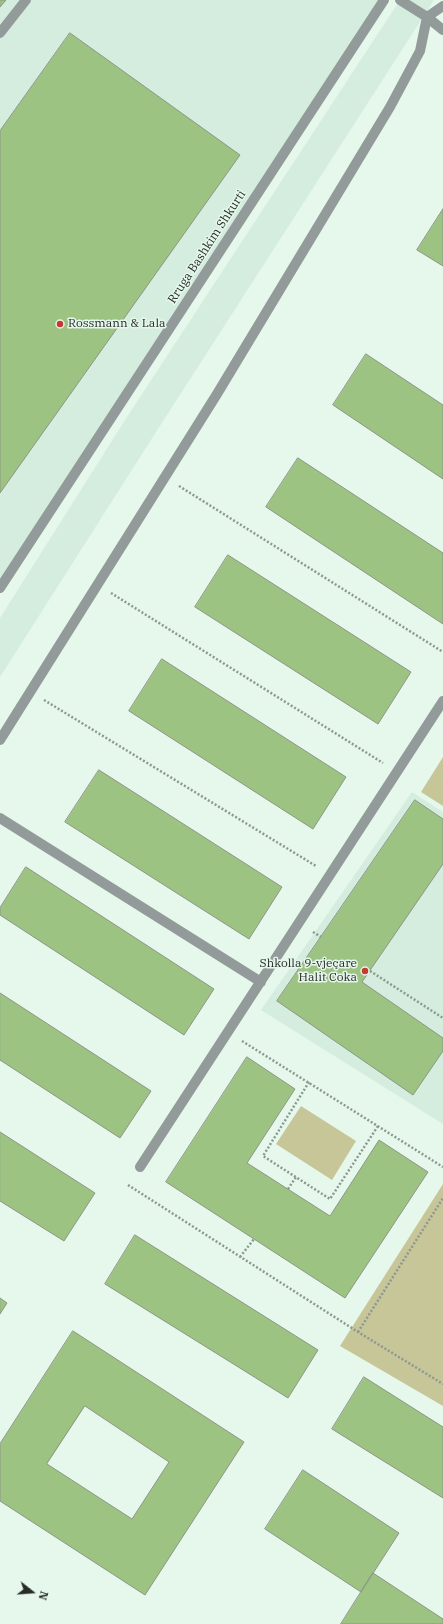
<!DOCTYPE html>
<html>
<head>
<meta charset="utf-8">
<style>
	body { margin:0 }
	#map { position:relative; width:443px; height:1624px; overflow:hidden; background:#e6f7ec; font-family:"IBM Plex Serif",serif }
	canvas { display:block }
	.north { position:absolute; left:12px; top:1572px; width:40px; height:40px; -webkit-text-stroke:3px #e6f7ec; paint-order:stroke; rotate:107deg; font-size:11px; font-weight:700; line-height:16px; text-align:center; color:#262d29 }
	.north::after { content:''; display:block; margin:auto; width:14px; height:18px; background:#262d29; clip-path:polygon(50% 0,100% 100%,50% 72%,0 100%) }
</style>
</head>
<body>
<div id="map">
<canvas width="443" height="1624"></canvas>
<div class="north">N</div>
</div>
<script>
const g = document.querySelector('canvas').getContext('2d');
g.lineJoin = 'round';
function paint(path, color) {
  g.fillStyle = color;
  g.fill(path, 'evenodd');
}
function stroke(path, color, width, dash) {
  g.strokeStyle = color;
  g.lineWidth = width;
  g.lineCap = dash ? 'butt' : 'round';
  g.setLineDash(dash || []);
  g.stroke(path);
}
function write(font, color, halo, rows, align = 'center') {
  g.font = font + ' "IBM Plex Serif",serif';
  g.lineWidth = 3;
  g.setLineDash([]);
  g.textBaseline = 'middle';
  g.strokeStyle = halo;
  g.fillStyle = color;
  for (const [text, x, y, turn = 0] of rows) {
    g.save();
    g.translate(x, y);
    g.rotate((+turn || 0) * Math.PI / 180);
    g.textAlign = isNaN(turn) ? turn : align;
    if (halo) g.strokeText(text, 0, 0);
    g.fillText(text, 0, 0);
    g.restore();
  }
}
const built = new Path2D(`
	M0 0H384L0 588Z
	M400 0H434L156 432 0 677V618L127 417Z
	M412 792 443 812V1124L261 1010Z`);
const green = new Path2D(`
	M443 757V806L421 792Z
	M301 1106 356 1141 332 1180 276 1144Z
	M443 1184V1406L340 1346Z`);
const building = new Path2D(`
	M0 0H6L0 7Z
	M70 33 240 155 0 493V131Z
	M443 209V266L417 250Z
	M366 354 443 405V479L333 405Z
	M298 458 443 553V624L266 507Z
	M228 555 411 672 378 724 195 607Z
	M162 659 346 777 313 829 129 711Z
	M99 770 282 887 249 939 65 822Z
	M415 800 443 819V864L362 982 443 1038V1051L413 1095 277 1001Z
	M26 867 214 989 184 1035 0 915V908Z
	M0 993 151 1091 120 1138 0 1060Z
	M247 1057 295 1089 247 1163 330 1216 379 1140 428 1172 345 1298 166 1182Z
	M0 1132 95 1193 64 1241 0 1201Z
	M135 1235 318 1350 288 1398 105 1284Z
	M0 1298 7 1303 0 1314Z
	M73 1331 244 1442 145 1595 0 1501V1444ZM85 1406 169 1462 132 1519 47 1464Z
	M364 1377 443 1427V1498L332 1429Z
	M303 1470 399 1533 361 1592 265 1529Z
	M373 1573 443 1619V1624H341Z`);
const path = new Path2D(`
	M179 486 443 652
	M111 593 383 763
	M44 700 316 866
	M313 932 321 937
	M370 971 443 1018
	M242 1041 443 1167
	M309 1082 263 1156 330 1199 378 1126
	M128 1185 358 1332 443 1384
	M288 1189 296 1177
	M240 1257 254 1239
	M358 1332 443 1198`);
const minor = new Path2D(`
	M400 0 427 17 443 30
	M0 33 26 0
	M0 588 384 0
	M0 740 217 394 390 107 420 51 427 17 443 6
	M0 818 261 982
	M140 1167 443 701`);
const markers = [
	[60,324,4,"#c6392e"],
	[365,971,4,"#c6392e"]
];
const streetNames = [
	["Rruga Bashkim Shkurti",207,247,-57]
];
const poiNames = [
	["Rossmann & Lala",68,324],
	["Shkolla 9-vjeçare",357,964,"right"],
	["Halit Coka",357,978,"right"]
];
paint(built, '#d4edde');
paint(green, '#c7c699');
paint(building, '#9dc382');
stroke(building, '#8d9688', 1);
stroke(path, '#8c9891', 2.5, [2, 2]);
stroke(minor, '#929b9a', 10);
for (const [x, y, r, color] of markers) {
  const dot = new Path2D();
  dot.arc(x, y, r, 0, 2 * Math.PI);
  g.fillStyle = color;
  g.fill(dot);
  stroke(dot, '#e6f7ec', 1.5);
}
write('12px', '#262d29', '#e6f7ec', streetNames);
write('12px', '#262d29', '#e6f7ec', poiNames, 'left');
</script>
</body>
</html>
